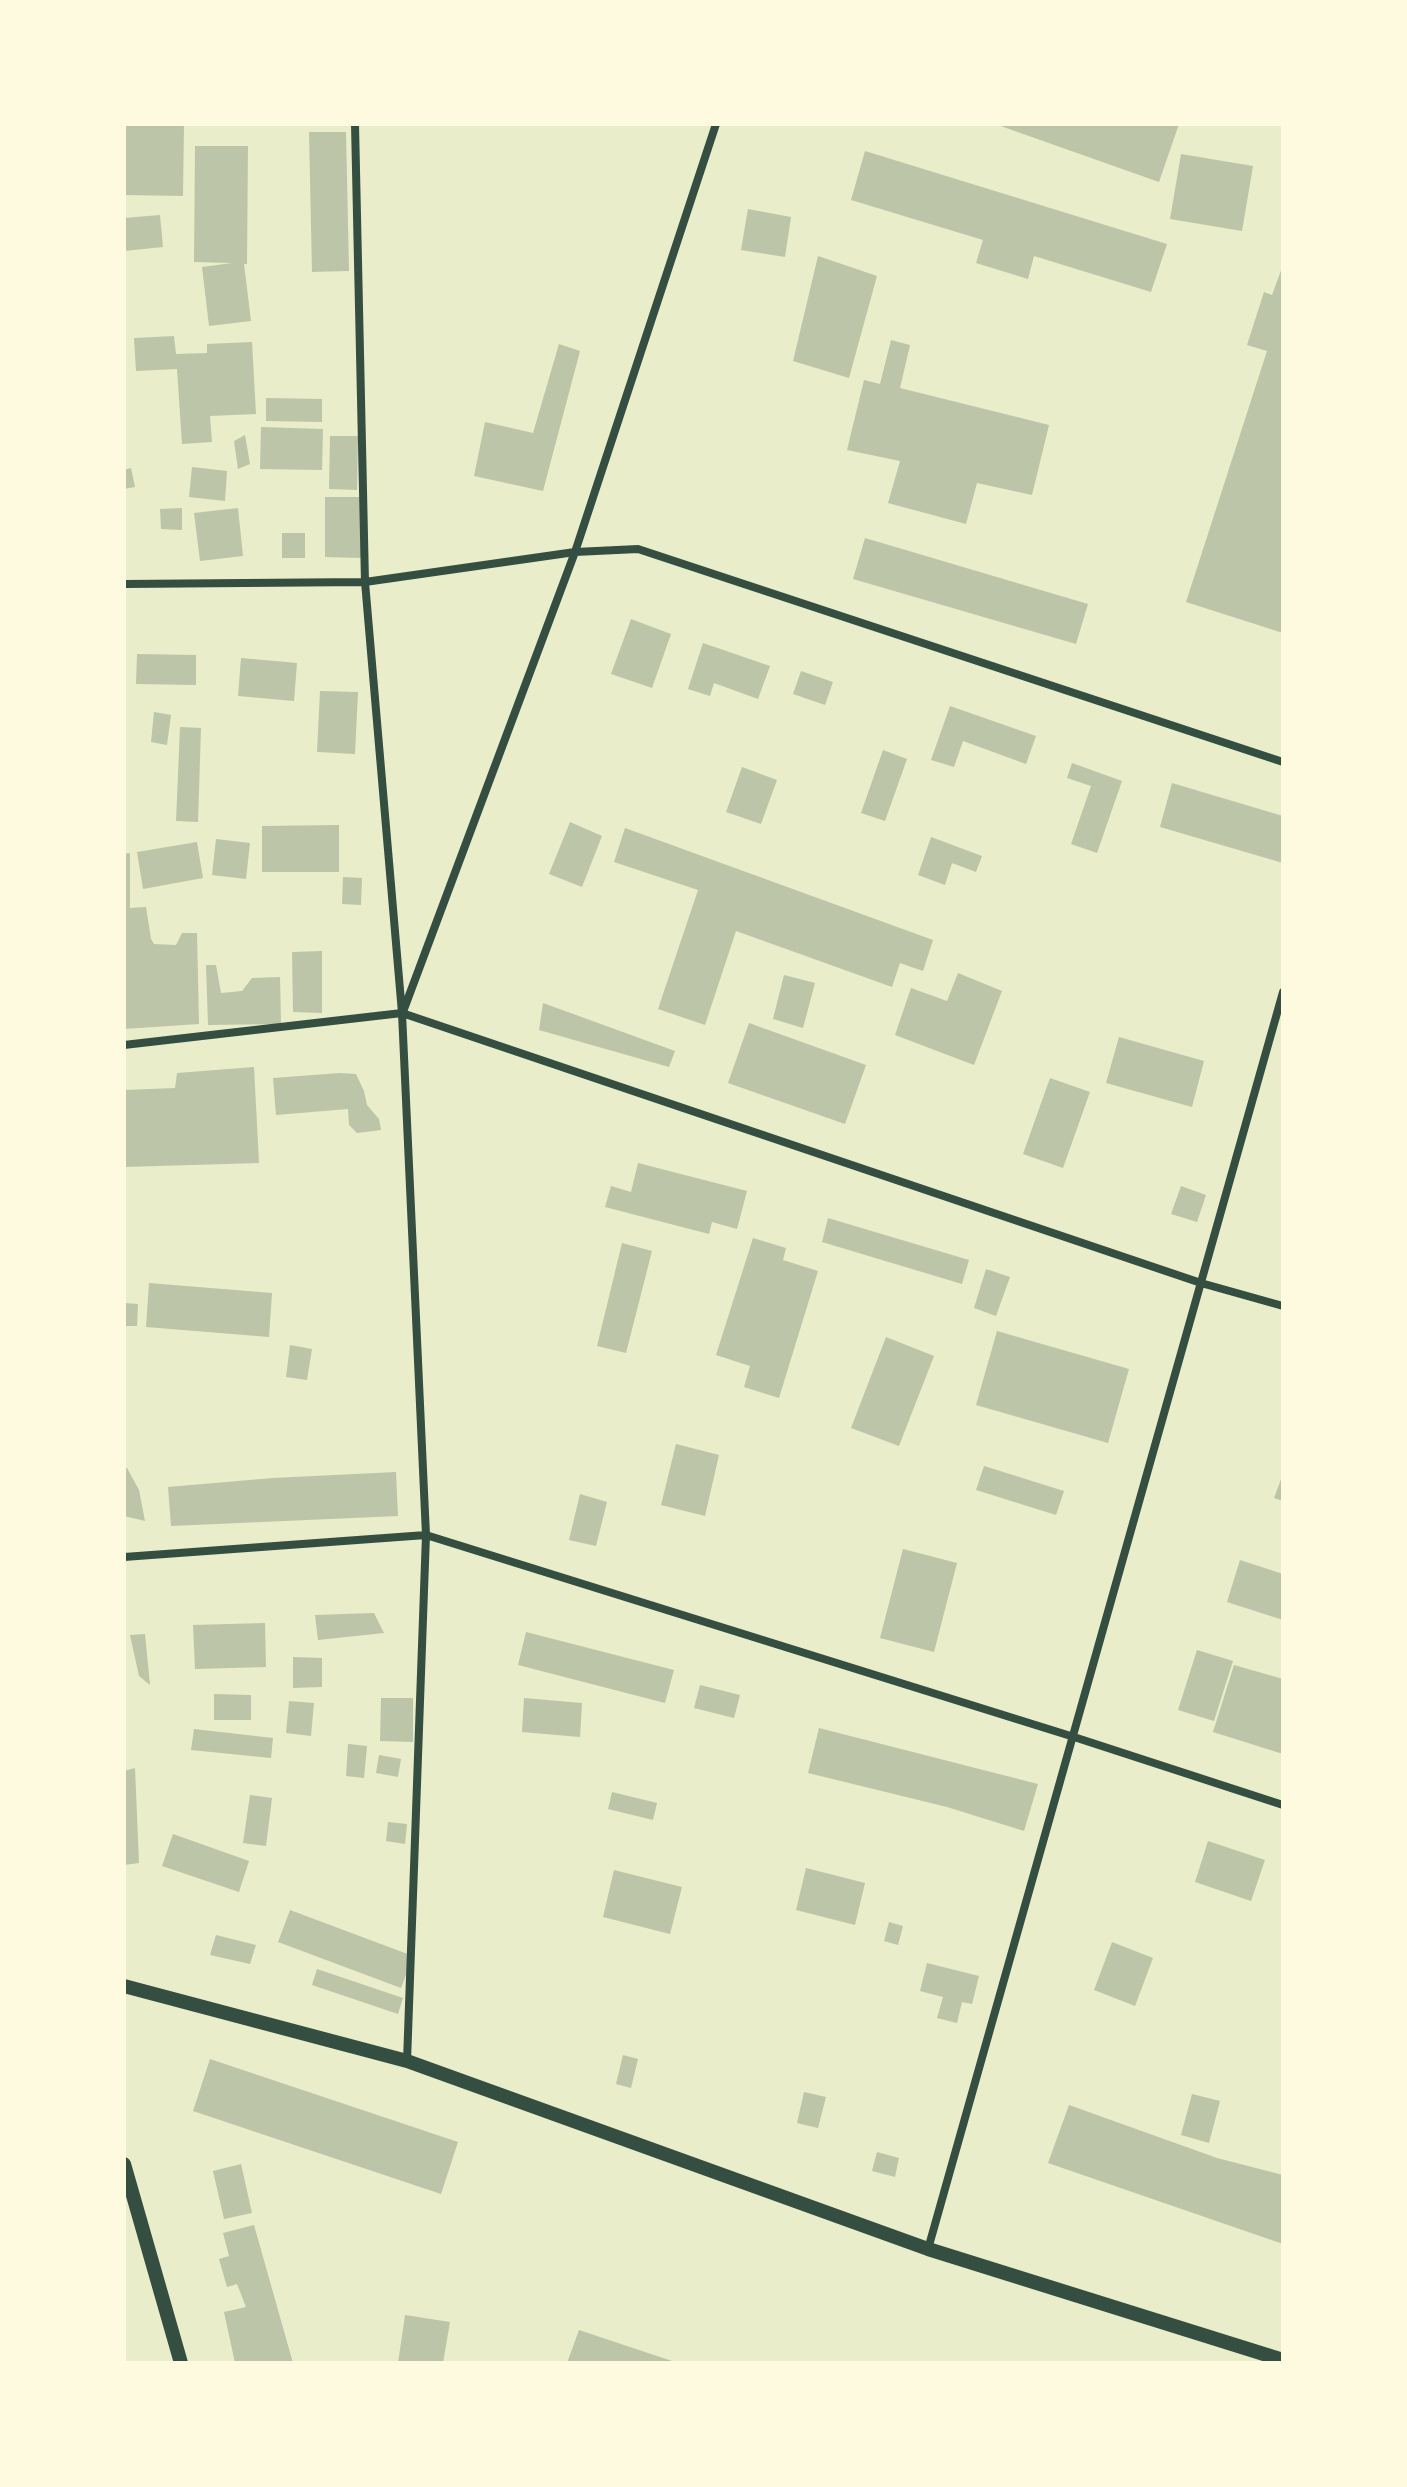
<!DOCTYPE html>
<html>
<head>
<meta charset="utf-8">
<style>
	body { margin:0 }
	#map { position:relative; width:1407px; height:2487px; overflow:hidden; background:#e9edc9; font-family:"Titillium Web",sans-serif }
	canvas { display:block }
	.frame { position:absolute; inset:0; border:126px solid #fefae0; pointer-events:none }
</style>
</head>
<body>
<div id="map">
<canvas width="1407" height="2487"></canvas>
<div class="frame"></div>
</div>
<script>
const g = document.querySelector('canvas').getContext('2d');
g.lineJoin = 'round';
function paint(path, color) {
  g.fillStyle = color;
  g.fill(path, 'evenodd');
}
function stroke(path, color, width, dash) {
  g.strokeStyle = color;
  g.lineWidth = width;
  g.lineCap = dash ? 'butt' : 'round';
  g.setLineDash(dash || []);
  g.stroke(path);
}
const building = new Path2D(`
	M124 124H184L183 196 124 195Z
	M995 124H1179L1159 182Z
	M309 132H346L349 271 312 272Z
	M195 146H248L247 264H244L251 321 209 326 202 267 232 263 194 262Z
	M865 151 1167 244 1151 292 1034 256 1028 279 976 263 983 240 851 200Z
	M1181 154 1253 166 1242 231 1170 219Z
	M748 209 791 217 785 257 741 250Z
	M160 215 163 247 124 251V218Z
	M818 256 877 276 849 378 793 361Z
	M1283 265V633L1186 602 1267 351 1247 345 1264 292 1272 295Z
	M174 336 176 354 207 353V344L252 342 256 414 210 416 212 442 182 444 177 369 136 371 134 338Z
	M891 340 910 345 900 388 1049 425 1032 495 977 483 966 524 888 503 900 461 847 450 864 380 880 384Z
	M559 344 580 351 543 491 474 476 485 422 533 433Z
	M266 398 322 399V422L266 421Z
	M261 427 323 429 322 470 260 469Z
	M245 435 250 464 238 469 234 441Z
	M330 436H358L357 490 329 489Z
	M192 467 227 471 225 501 189 497Z
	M131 468 135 487 124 489V470Z
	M325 497H362V558L325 557Z
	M182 508V530L161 529 160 509Z
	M238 508 243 556 200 561 194 513Z
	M282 533H305V558H282Z
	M865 538 1088 604 1076 644 853 579Z
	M631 619 671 634 652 688 611 674Z
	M703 643 770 666 758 699 714 683 710 696 688 689Z
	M137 654 196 655V685L136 684Z
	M241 658 297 663 294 701 238 696Z
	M801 671 833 682 825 705 793 694Z
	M320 691 358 692 355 754 317 752Z
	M950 706 1036 736 1026 764 963 741 954 767 931 760Z
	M154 712 171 715 167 745 151 742Z
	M180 727 201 728 198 822 176 821Z
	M883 750 907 759 885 821 861 813Z
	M1072 763 1122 781 1097 853 1071 844 1091 786 1067 778Z
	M742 767 777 780 761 824 726 812Z
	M1172 783 1283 816V863L1160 827Z
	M570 822 602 836 582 887 549 874Z
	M339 825V872H262V826Z
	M625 828 933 940 923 971 900 963 892 987 736 931 705 1025 658 1009 698 890 614 862Z
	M931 837 982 856 976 872 952 863 945 885 918 875Z
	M216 839 250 843 246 879 212 875Z
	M197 842 203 878 143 889 137 852Z
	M130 853V908L146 907 151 939 154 944 176 945 182 933H197L199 1024 124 1029V854Z
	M343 877 362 878 361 905 342 904Z
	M322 951V1013L293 1012 292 952Z
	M206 965H216L221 993 242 991 252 978 280 977 281 1024 208 1025Z
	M958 973 1002 991 974 1065 895 1035 911 988 947 1001Z
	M784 975 815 983 803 1028 773 1019Z
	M543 1003 675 1051 669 1067 539 1030Z
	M749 1023 866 1065 845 1124 728 1083Z
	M1119 1037 1204 1061 1192 1107 1106 1083Z
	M254 1067 259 1163 124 1167V1090L175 1088 177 1073Z
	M340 1073 356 1074 364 1091 367 1105 379 1119 381 1130 357 1133 349 1125 348 1109 276 1115 273 1078Z
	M1050 1078 1090 1092 1063 1168 1023 1154Z
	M638 1163 747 1191 737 1229 712 1222 709 1234 605 1207 611 1186 631 1192Z
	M1181 1186 1206 1195 1197 1222 1171 1214Z
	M828 1218 969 1260 962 1284 822 1242Z
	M753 1238 786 1248 783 1260 818 1271 779 1398 744 1387 750 1366 716 1355Z
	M622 1243 652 1251 626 1353 597 1346Z
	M986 1269 1010 1277 996 1316 974 1308Z
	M149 1283 272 1293 269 1337 146 1327Z
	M124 1303 138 1304 137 1326H124Z
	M997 1331 1129 1369 1108 1443 976 1405Z
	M886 1337 934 1356 899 1446 851 1428Z
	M290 1345 312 1349 307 1380 286 1377Z
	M676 1444 719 1455 705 1516 661 1505Z
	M984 1466 1064 1491 1056 1515 976 1490Z
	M124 1468H127L139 1490 145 1521 124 1516Z
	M396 1472 398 1516 171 1526 168 1487 273 1478Z
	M1283 1474V1501L1274 1498Z
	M580 1494 607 1502 596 1546 569 1540Z
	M903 1549 957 1563 934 1652 880 1638Z
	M1240 1560 1283 1574V1620L1227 1602Z
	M374 1613 384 1633 318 1640 315 1615Z
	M265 1623 266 1667 195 1669 193 1625Z
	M526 1632 674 1670 665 1703 518 1665Z
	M145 1634 150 1685 139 1676 130 1635Z
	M1197 1650 1233 1661 1214 1721 1178 1710Z
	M293 1657 322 1658V1687L293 1688Z
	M1234 1665 1283 1679V1754L1213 1732Z
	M700 1685 740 1695 734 1718 694 1708Z
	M214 1694 251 1695V1720H214Z
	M381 1698H413V1742L380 1741Z
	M524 1698 582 1703 580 1737 522 1732Z
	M289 1701 314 1703 311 1736 286 1733Z
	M819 1728 1038 1784 1024 1831 947 1807 808 1773Z
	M194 1729 273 1738 271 1758 191 1750Z
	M348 1744 367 1746 364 1778 346 1776Z
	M379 1755 401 1759 398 1777 376 1773Z
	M135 1768 139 1863 124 1865V1771Z
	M612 1792 657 1803 653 1820 608 1809Z
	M250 1795 272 1798 266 1846 243 1843Z
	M388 1822 407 1824 405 1844 386 1841Z
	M173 1834 249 1861 239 1892 162 1866Z
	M1208 1841 1265 1860 1251 1901 1195 1882Z
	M806 1868 865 1883 855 1925 796 1910Z
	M614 1870 682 1887 670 1934 603 1917Z
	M290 1910 413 1956 401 1988 278 1942Z
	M889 1922 903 1926 898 1945 884 1941Z
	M216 1935 256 1945 250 1964 210 1955Z
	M1112 1942 1153 1958 1135 2006 1094 1990Z
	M927 1963 979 1976 972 2004 962 2002 957 2023 937 2018 943 1997 920 1991Z
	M317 1969 403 1998 398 2014 312 1985Z
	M623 2055 638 2059 631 2088 616 2084Z
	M210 2059 458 2142 441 2194 193 2111Z
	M804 2092 826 2097 818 2128 797 2123Z
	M1192 2094 1220 2101 1209 2143 1181 2135Z
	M1069 2105 1217 2158 1283 2175V2244L1048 2163Z
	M877 2152 899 2158 895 2177 872 2171Z
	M241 2164 252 2213 224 2219 213 2171Z
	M254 2225 293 2363H235L224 2312 246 2307 237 2284 227 2287 219 2259 229 2256 223 2233Z
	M405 2315 450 2322 443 2363H398Z
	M579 2330 675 2362V2363H567Z`);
const minor = new Path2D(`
	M355 124 365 582 402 1013 426 1535 407 2061
	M124 584 365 582 575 552 638 549 1283 762
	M404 1009 575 552 716 124
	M124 1045 402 1013 1201 1283 1283 1306
	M124 1557 426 1535 1074 1737 1283 1805
	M928 2249 1283 992`);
const tertiary = new Path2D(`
	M124 1986 407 2061 928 2249 1283 2360
	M124 2164 181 2363`);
paint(building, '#bcc5a7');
stroke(minor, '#344e41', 8);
stroke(tertiary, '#344e41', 14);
</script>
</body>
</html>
